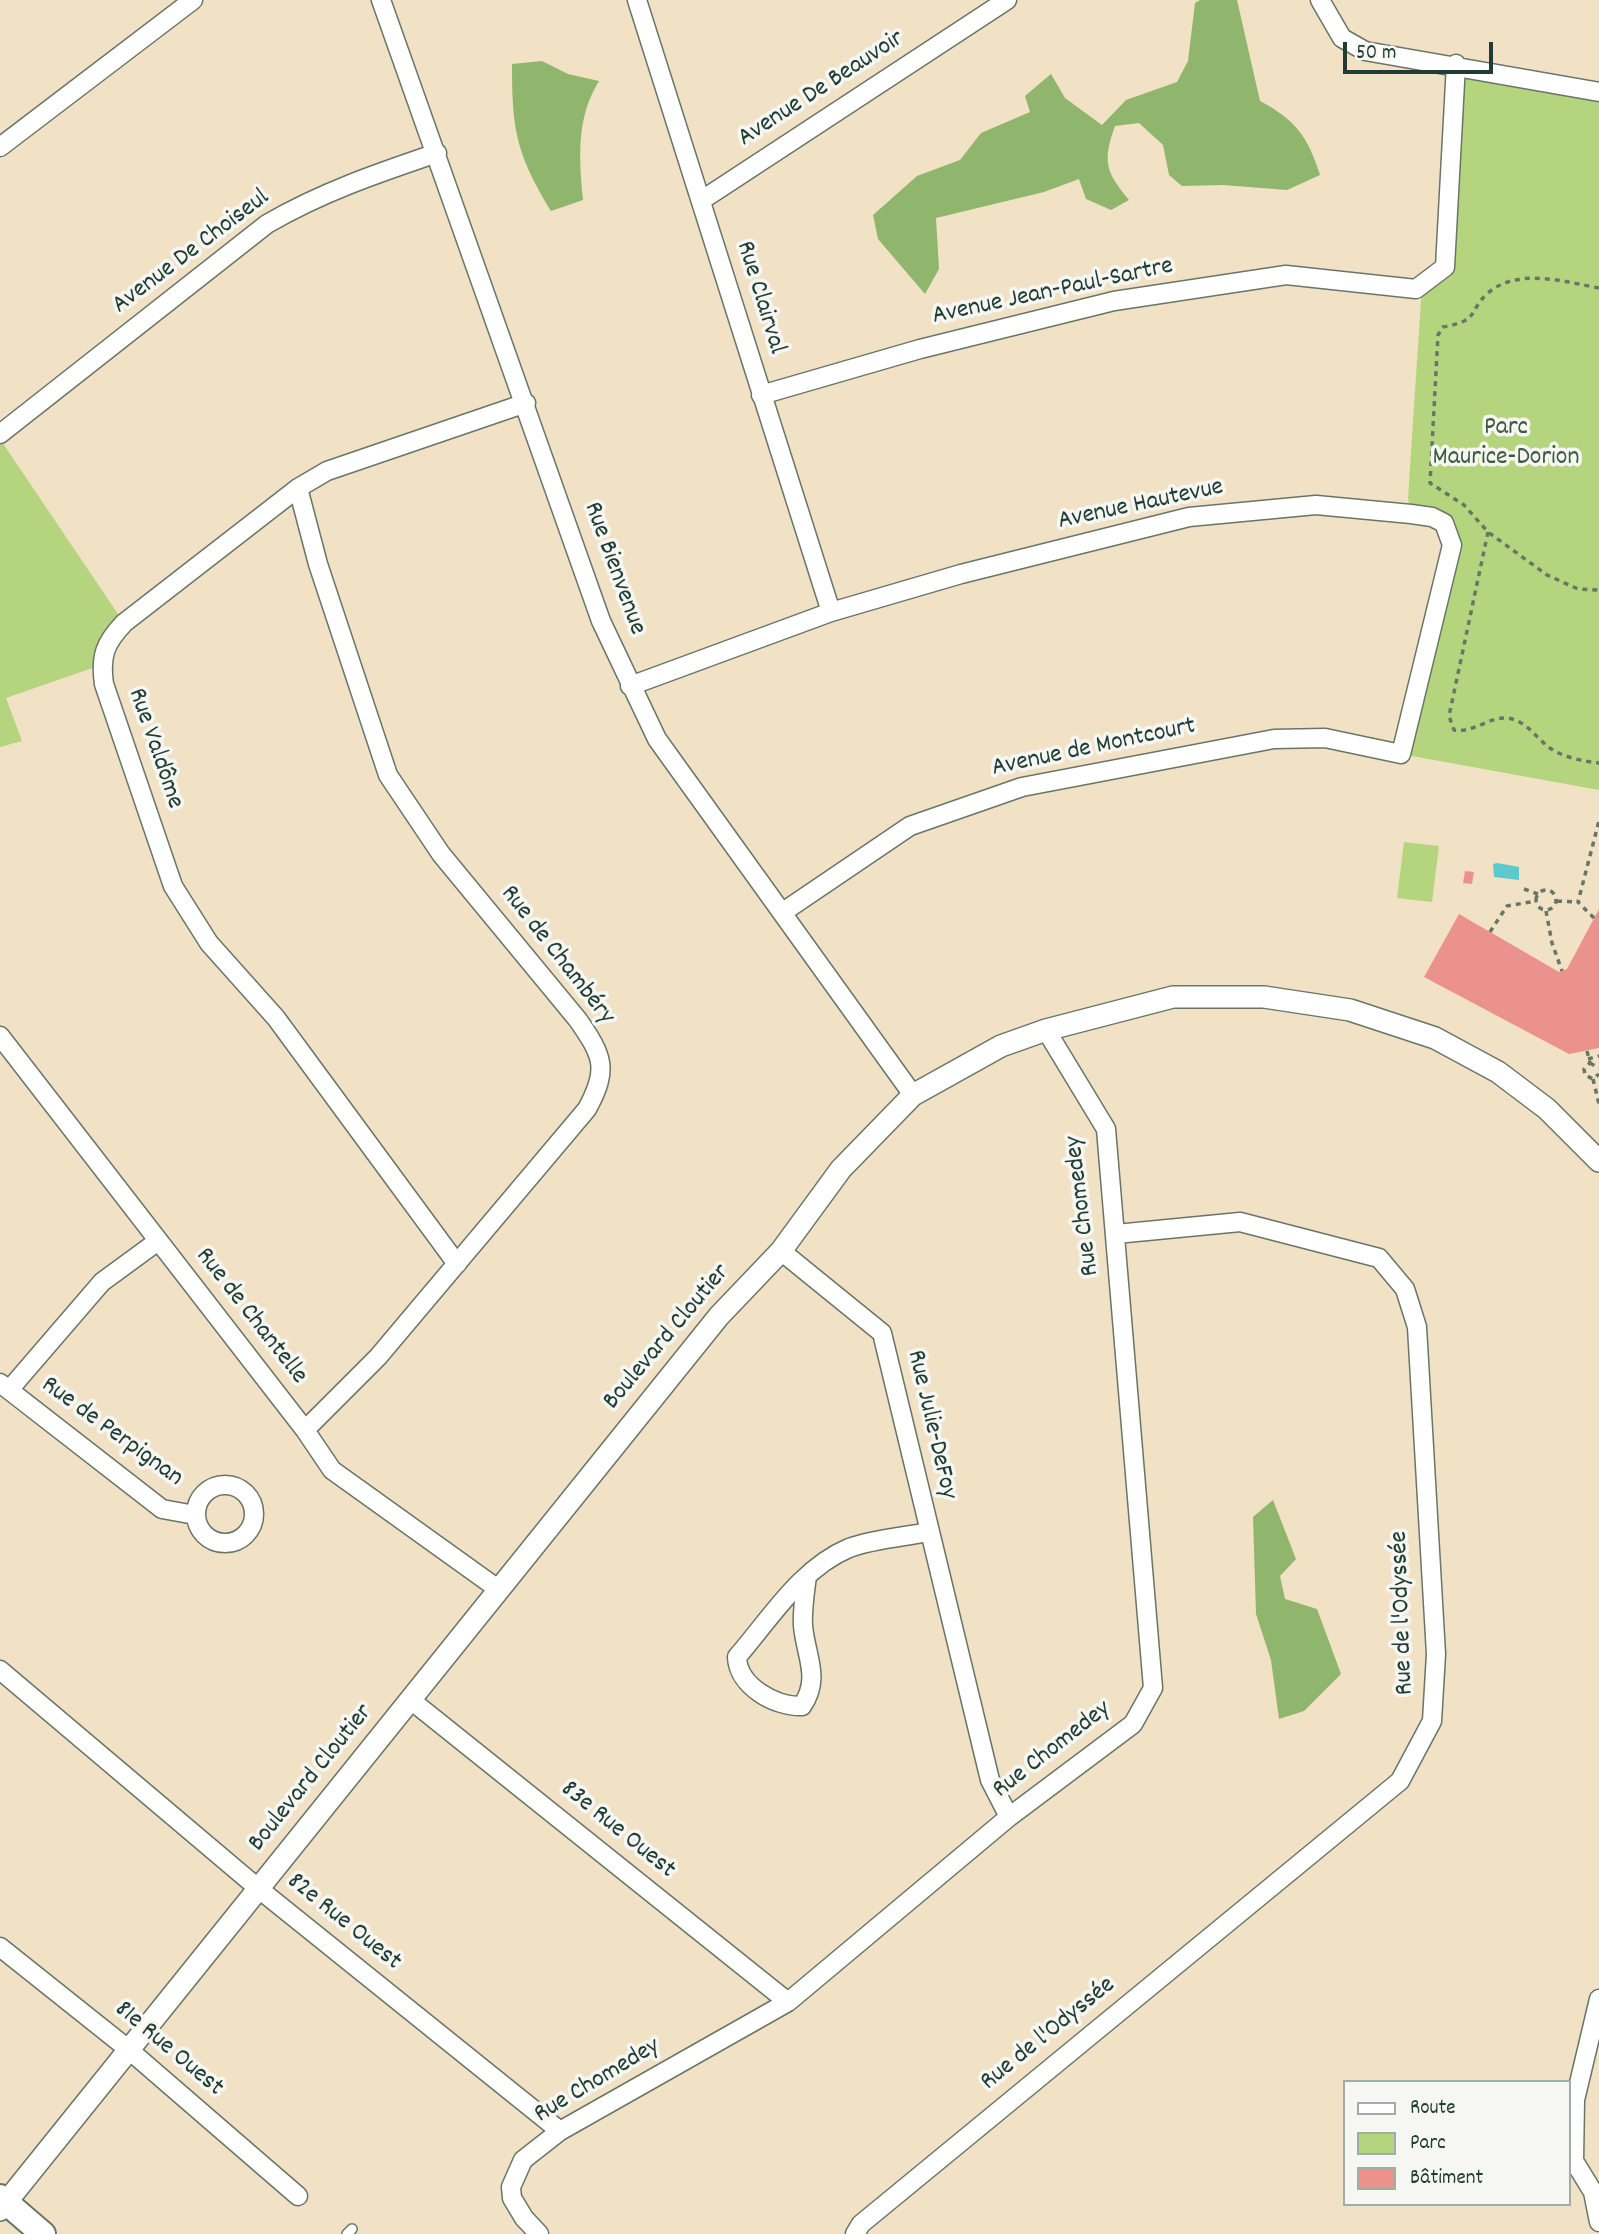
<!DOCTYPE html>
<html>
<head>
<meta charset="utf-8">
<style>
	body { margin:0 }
	#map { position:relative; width:1599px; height:2234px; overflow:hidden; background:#f1e1c5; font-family:Dekko,sans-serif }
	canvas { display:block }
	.legend { position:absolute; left:1343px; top:2080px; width:228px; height:126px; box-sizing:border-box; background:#f6f6f2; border:2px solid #a0aca6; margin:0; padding:9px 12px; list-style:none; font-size:21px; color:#1f3d34 }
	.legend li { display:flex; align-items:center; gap:14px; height:35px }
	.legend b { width:35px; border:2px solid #a0aca6 }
	.scale { position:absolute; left:1343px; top:42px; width:150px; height:32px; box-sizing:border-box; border:4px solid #1f3d34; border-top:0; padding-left:9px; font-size:21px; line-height:24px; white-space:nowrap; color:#1f3d34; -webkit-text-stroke:5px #f6f6f2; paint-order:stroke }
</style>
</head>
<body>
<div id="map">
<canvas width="1599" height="2234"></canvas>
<ul class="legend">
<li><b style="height:9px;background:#fff"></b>Route</li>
<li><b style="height:19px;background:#b4d57d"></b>Parc</li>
<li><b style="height:19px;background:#eb928d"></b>Bâtiment</li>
</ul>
<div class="scale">50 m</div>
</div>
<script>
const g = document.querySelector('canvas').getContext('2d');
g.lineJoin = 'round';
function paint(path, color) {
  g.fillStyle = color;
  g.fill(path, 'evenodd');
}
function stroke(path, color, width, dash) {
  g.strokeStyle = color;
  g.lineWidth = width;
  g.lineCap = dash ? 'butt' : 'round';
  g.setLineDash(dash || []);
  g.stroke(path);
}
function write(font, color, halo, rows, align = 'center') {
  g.font = font + ' Dekko,sans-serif';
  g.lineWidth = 7;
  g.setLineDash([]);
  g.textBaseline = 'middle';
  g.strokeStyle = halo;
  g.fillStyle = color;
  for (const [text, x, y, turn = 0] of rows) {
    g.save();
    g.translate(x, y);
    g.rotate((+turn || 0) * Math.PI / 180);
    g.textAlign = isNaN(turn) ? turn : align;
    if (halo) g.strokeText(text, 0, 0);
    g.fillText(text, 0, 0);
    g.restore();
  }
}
const green = new Path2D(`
	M1456 64 1599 92V790L1401 754 1452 545 1444 523 1411 514 1408 498 1422 285 1445 267Z
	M0 439 124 623 101 665 6 698 22 741 0 747Z
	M1404 842 1439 846 1432 902 1397 898Z`);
const forest = new Path2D(`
	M1200 0H1237L1260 101C1296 120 1308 137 1320 175L1287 190 1223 185 1182 186 1169 175 1163 145 1139 123 1115 126C1102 162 1106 172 1129 200L1111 210 1086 199 1079 179 1044 192 936 218 939 269 925 294 878 239 873 215 917 176 960 160 981 133 1030 112 1025 96 1051 74 1065 98 1102 125 1126 100 1177 82 1188 61 1195 3Z
	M542 61 568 74 599 81C576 118 579 158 583 200L551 211C516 153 512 130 512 64Z
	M1273 1500 1296 1559 1280 1576 1285 1599 1317 1609 1341 1674 1304 1711 1279 1719 1271 1660 1256 1614 1253 1517Z`);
const water = new Path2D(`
	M1497 863 1519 867V880L1494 877 1493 864Z`);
const building = new Path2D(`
	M1465 871 1474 872 1472 884 1463 883Z
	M1599 909V1048L1569 1054 1424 977 1459 914 1559 972 1567 969Z`);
const path = new Path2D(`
	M1599 288C1565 282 1518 267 1488 293 1467 312 1481 320 1443 327L1438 335 1430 483 1464 505 1488 532 1547 575 1578 589 1599 590
	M1488 532 1449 716 1454 730C1474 733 1488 717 1507 718 1525 720 1535 736 1547 746 1561 757 1582 761 1599 763
	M1524 889 1538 894
	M1536 900a10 10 0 1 1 20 0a10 10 0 1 1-20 0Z
	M1557 901 1578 902
	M1546 911 1552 943 1562 971
	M1594 918 1578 902 1599 821
	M1490 932 1507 906 1536 901
	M1587 1051 1590 1063 1584 1069 1585 1075 1593 1079 1599 1074
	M1588 1059 1599 1056
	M1590 1063 1599 1068
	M1593 1079 1599 1104`);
const service = new Path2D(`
	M347 2234 352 2229`);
const minor = new Path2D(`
	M381 0 601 621 657 739 913 1095
	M637 0 831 612
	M1320 0 1342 38 1365 51 1599 92
	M0 147 193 0
	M702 200 1007 0
	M761 395 920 349 1114 301 1286 275 1416 289 1445 267 1456 64
	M0 434 267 224C322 192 378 173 437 153
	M298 488 318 564 388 775 441 854 578 1020C603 1056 609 1069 587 1109L378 1357 305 1430
	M630 686 831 612 961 574 1189 517 1316 505 1411 514 1432 517 1444 523 1452 545 1401 754 1325 738 1274 739 1022 787 910 826 783 912
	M0 1036 305 1430 332 1470 498 1589
	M781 1251 882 1333 990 1780 1009 1817
	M457 1264 276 1018 209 943 173 886 104 684C100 656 105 643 124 623L298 488 327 471 526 403
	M0 1383 162 1509 195 1515
	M9 1390 102 1282 158 1241
	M196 1514a29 29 0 1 1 58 0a29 29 0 1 1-58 0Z
	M807 1576C805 1592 802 1609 803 1626 806 1657 821 1678 802 1706 775 1707 738 1686 737 1657 770 1619 801 1568 849 1548 873 1539 903 1537 929 1532
	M0 1670 259 1889 560 2131
	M412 1701 788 2002
	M0 1947 128 2049 298 2196
	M1599 1999 1575 2100 1574 2161 1593 2192 1599 2222
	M539 2234 524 2218 512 2198 511 2187 523 2160 560 2131 788 2002 1009 1817 1133 1724 1153 1688 1106 1129 1046 1030
	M855 2234 861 2224 1400 1781 1432 1721 1436 1654 1417 1327 1405 1289 1379 1258 1240 1222 1116 1234`);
const tertiary = new Path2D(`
	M0 2210 719 1316 781 1251 841 1169 913 1095 1001 1046 1046 1030 1173 997H1264L1350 1010 1435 1038 1498 1072 1547 1109 1599 1161`);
const secondary = new Path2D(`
	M0 2197 43 2234`);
const streetNames = [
	["Avenue De Beauvoir",822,90,-33],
	["Avenue De Choiseul",192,253,-37],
	["Avenue Jean-Paul-Sartre",1053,293,-12],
	["Rue Clairval",759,298,73],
	["Avenue Hautevue",1141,506,-12],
	["Rue Bienvenue",613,569,70],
	["Rue Valdôme",154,749,71],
	["Avenue de Montcourt",1094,749,-12],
	["Rue de Chambéry",556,956,52],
	["Rue Chomedey",1084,1206,-97],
	["Rue de Chantelle",250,1317,52],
	["Boulevard Cloutier",668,1338,-50],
	["Rue Julie-DeFoy",930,1425,77],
	["Rue de Perpignan",111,1433,36],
	["Rue de l'Odyssée",1404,1613,-92],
	["Rue Chomedey",1053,1751,-38],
	["Boulevard Cloutier",312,1779,-51],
	["83e Rue Ouest",617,1831,39],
	["82e Rue Ouest",343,1923,39],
	["Rue de l'Odyssée",1049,2035,-39],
	["81e Rue Ouest",168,2050,40],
	["Rue Chomedey",598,2082,-31]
];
const parkNames = [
	["Parc",1506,429],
	["Maurice-Dorion",1506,459]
];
paint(green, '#b4d57d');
paint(forest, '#8fb66c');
paint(water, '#5cc9cf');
paint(building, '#eb928d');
stroke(service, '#687667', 12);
stroke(minor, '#687667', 21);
stroke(tertiary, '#687667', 24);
stroke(secondary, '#687667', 28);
stroke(path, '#687667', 3.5, [5, 5]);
stroke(service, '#fff', 9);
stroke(minor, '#fff', 18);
stroke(tertiary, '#fff', 21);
stroke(secondary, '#fff', 24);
write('26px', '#1f3d34', '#f6f6f2', streetNames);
write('26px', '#3d5b43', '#f6f6f2', parkNames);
</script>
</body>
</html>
